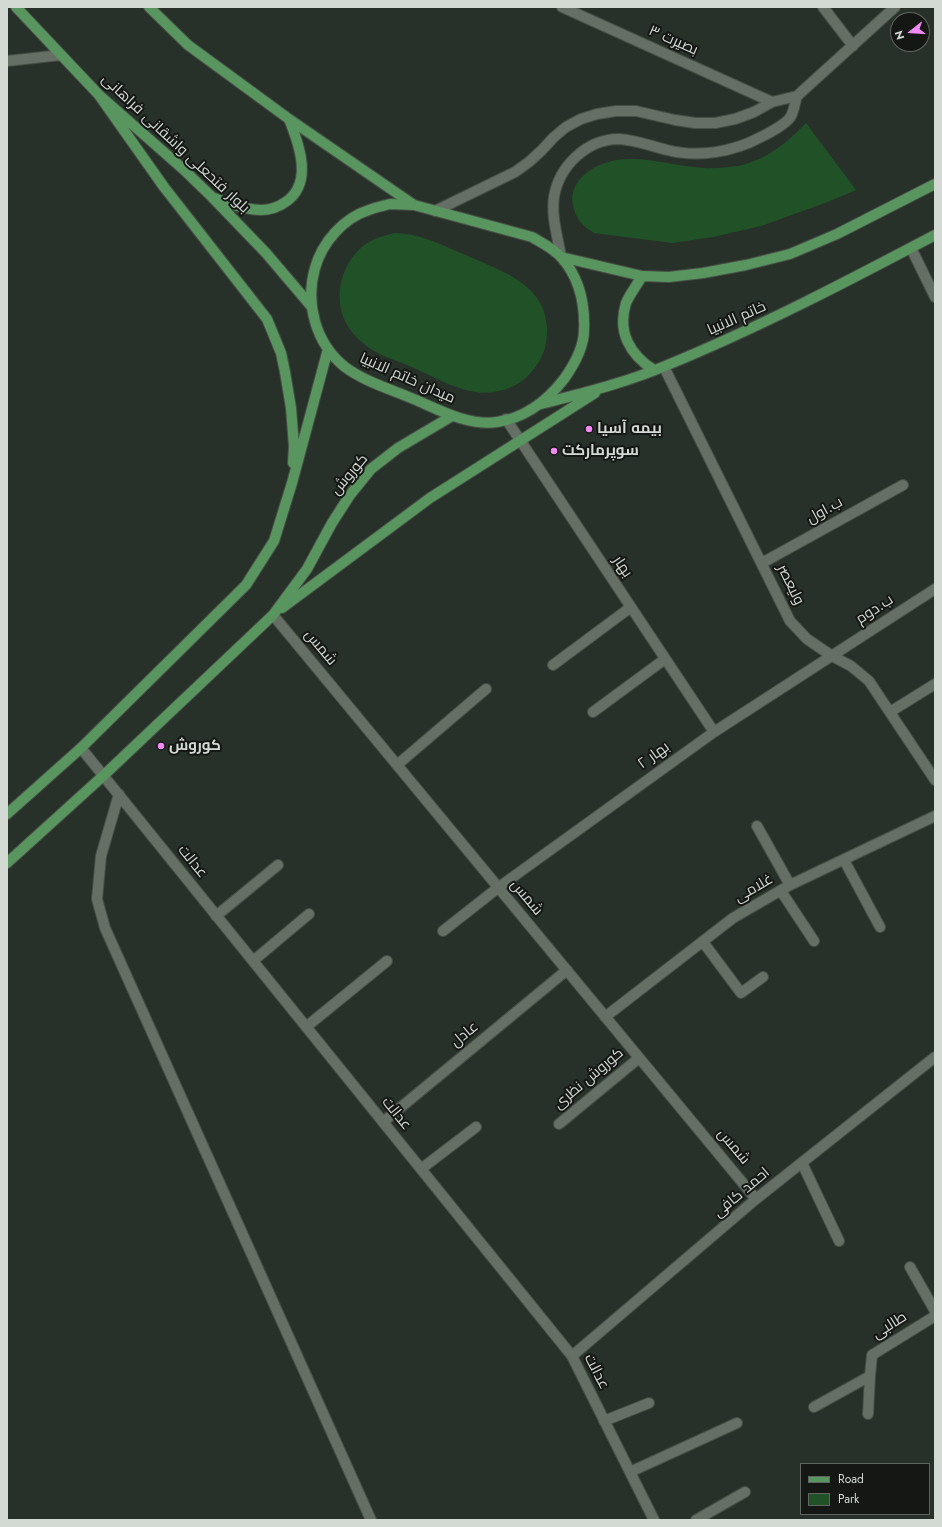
<!DOCTYPE html>
<html>
<head>
<meta charset="utf-8">
<style>
	body { margin:0 }
	#map { position:relative; width:942px; height:1527px; overflow:hidden; background:#283129; font-family:Jost,sans-serif }
	canvas { display:block }
	.frame { position:absolute; inset:0; border:8px solid #d3d9d3; pointer-events:none }
	.legend { position:absolute; left:800px; top:1463px; width:130px; height:52px; box-sizing:border-box; background:#141714; border:1px solid #606560; margin:0; padding:5px 7px; list-style:none; font-size:12px; color:#d3d9d3 }
	.legend li { display:flex; align-items:center; gap:8px; height:20px }
	.legend b { width:20px; border:1px solid #606560 }
	.north { position:absolute; left:890px; top:12px; width:40px; height:40px; box-sizing:border-box; background:#141714; border:1px solid #606560; border-radius:50%; rotate:253deg; font-size:11px; font-weight:700; line-height:16px; text-align:center; color:#d3d9d3 }
	.north::after { content:''; display:block; margin:auto; width:14px; height:18px; background:#f18af4; clip-path:polygon(50% 0,100% 100%,50% 72%,0 100%) }
</style>
</head>
<body>
<div id="map">
<canvas width="942" height="1527"></canvas>
<div class="frame"></div>
<ul class="legend">
<li><b style="height:5px;background:#58955f"></b>Road</li>
<li><b style="height:11px;background:#215227"></b>Park</li>
</ul>
<div class="north">N</div>
</div>
<script>
const g = document.querySelector('canvas').getContext('2d');
g.lineJoin = 'round';
function paint(path, color) {
  g.fillStyle = color;
  g.fill(path, 'evenodd');
}
function stroke(path, color, width, dash) {
  g.strokeStyle = color;
  g.lineWidth = width;
  g.lineCap = dash ? 'butt' : 'round';
  g.setLineDash(dash || []);
  g.stroke(path);
}
function write(font, color, halo, rows, align = 'center') {
  g.font = font + ' Jost,Cairo,sans-serif';
  g.lineWidth = 4;
  g.setLineDash([]);
  g.textBaseline = 'middle';
  g.strokeStyle = halo;
  g.fillStyle = color;
  for (const [text, x, y, turn = 0] of rows) {
    g.save();
    g.translate(x, y);
    g.rotate((+turn || 0) * Math.PI / 180);
    g.textAlign = isNaN(turn) ? turn : align;
    if (halo) g.strokeText(text, 0, 0);
    g.fillText(text, 0, 0);
    g.restore();
  }
}
const green = new Path2D(`
	M806 123 856 190 825 203 761 226 713 237 672 243 594 233C582 226 576 219 573 205 570 194 576 182 584 175 619 145 664 166 704 168 715 169 727 167 738 166 766 160 787 143 806 123Z
	M394 233C422 234 442 245 468 256 501 271 546 284 547 329 547 338 546 349 541 358 533 373 520 386 503 390 494 392 485 394 476 392 454 389 432 376 412 367 396 360 376 355 363 343 359 340 355 336 352 332 331 306 338 267 363 246 372 239 383 236 394 233Z`);
const minor = new Path2D(`
	M562 7 772 102
	M823 7 853 46
	M7 61 61 55
	M435 211 515 172 529 162 542 150 554 137 566 127 581 119 597 114 616 111H636L675 120 695 123H715L735 119 754 112 772 102 797 96 895 7
	M911 248 935 297
	M561 257C558 238 551 216 554 197 559 166 587 139 619 139 636 140 651 146 667 150 698 158 733 152 761 137 769 133 787 124 791 116 794 111 795 102 797 96
	M664 367 790 621 807 639 832 656 851 666 869 681 935 780
	M506 419 714 732
	M762 563 903 485
	M273 615 756 1199
	M553 665 631 607
	M593 712 665 659
	M890 712 935 684
	M81 748 572 1356 654 1520
	M397 765 486 689
	M119 794 101 856 97 899 105 928 371 1520
	M757 826 790 885
	M844 860 880 927
	M781 891 814 941
	M216 916 278 865
	M443 931 499 887 714 732 935 589
	M703 942 741 993 763 977
	M253 961 309 914
	M605 1017 733 918 790 885 935 816
	M306 1027 387 961
	M383 1122 567 970
	M559 1124 639 1058
	M802 1163 839 1241
	M421 1169 476 1127
	M910 1267 935 1311
	M572 1356 756 1199 935 1057
	M814 1407 870 1376 872 1355 935 1316
	M868 1414 870 1376
	M604 1421 649 1403
	M630 1472 737 1423
	M696 1520 745 1492`);
const major = new Path2D(`
	M16 7 99 95 183 169 212 197 266 253 311 306
	M149 7 188 45 289 119 414 205
	M99 95 164 187 267 319 281 353 285 372 291 408 294 446 293 463
	M214 198C229 203 245 210 261 210 271 210 279 207 287 201 313 182 299 144 289 119
	M390 204 414 205 532 237C542 243 553 248 561 257 579 277 585 304 584 330 584 347 574 365 564 379 547 401 525 418 497 422 469 426 441 411 416 400 393 390 365 382 345 367 315 343 305 303 315 268 322 243 343 218 369 210 376 207 383 206 390 204Z
	M561 257 642 276 669 277 703 273 746 265 790 254 837 234 935 184
	M642 276C637 285 630 294 626 303 617 332 630 355 654 370
	M541 404C583 393 625 383 665 366 758 328 846 282 935 235
	M282 608 430 498 595 393
	M7 814 81 748 246 585 274 541 292 483 328 349
	M7 863 103 776 273 615 307 569 332 523 350 495 371 469 398 448 452 416`);
const markers = [
	[589,429,4,"#f18af4"],
	[554,451,4,"#f18af4"],
	[161,746,4,"#f18af4"]
];
const streetNames = [
	["بصیرت ۳",673,41,24],
	["بلوار فتحعلی واشقانی فراهانی",175,144,43],
	["خاتم الانبیا",737,319,-24],
	["میدان خاتم الانبیا",407,379,24],
	["کوروش",350,475,-50],
	["ب.اول",825,511,-29],
	["بهار",622,567,56],
	["ولیعصر",790,585,64],
	["ب.دوم",875,610,-33],
	["شمس",320,648,50],
	["بهار ۲",654,756,-36],
	["عدالت",192,862,51],
	["غلامی",754,889,-30],
	["شمس",526,898,50],
	["عادل",465,1035,-40],
	["کوروش نظری",589,1079,-40],
	["عدالت",396,1114,51],
	["شمس",733,1147,50],
	["احمد کافی",742,1193,-40],
	["طالبی",890,1326,-32],
	["عدالت",596,1372,63]
];
const poiNames = [
	["بیمه آسیا",597,429],
	["سوپرمارکت",562,451],
	["کوروش",169,746]
];
paint(green, '#215227');
stroke(minor, '#474f47', 12);
stroke(major, '#474f47', 12);
stroke(minor, '#656f65', 10);
stroke(major, '#58955f', 10);
for (const [x, y, r, color] of markers) {
  const dot = new Path2D();
  dot.arc(x, y, r, 0, 2 * Math.PI);
  g.fillStyle = color;
  g.fill(dot);
  stroke(dot, '#141714', 1.5);
}
write('15px', '#d3d9d3', '#141714', streetNames);
write('bold 15px', '#d3d9d3', '#141714', poiNames, 'left');
</script>
</body>
</html>
